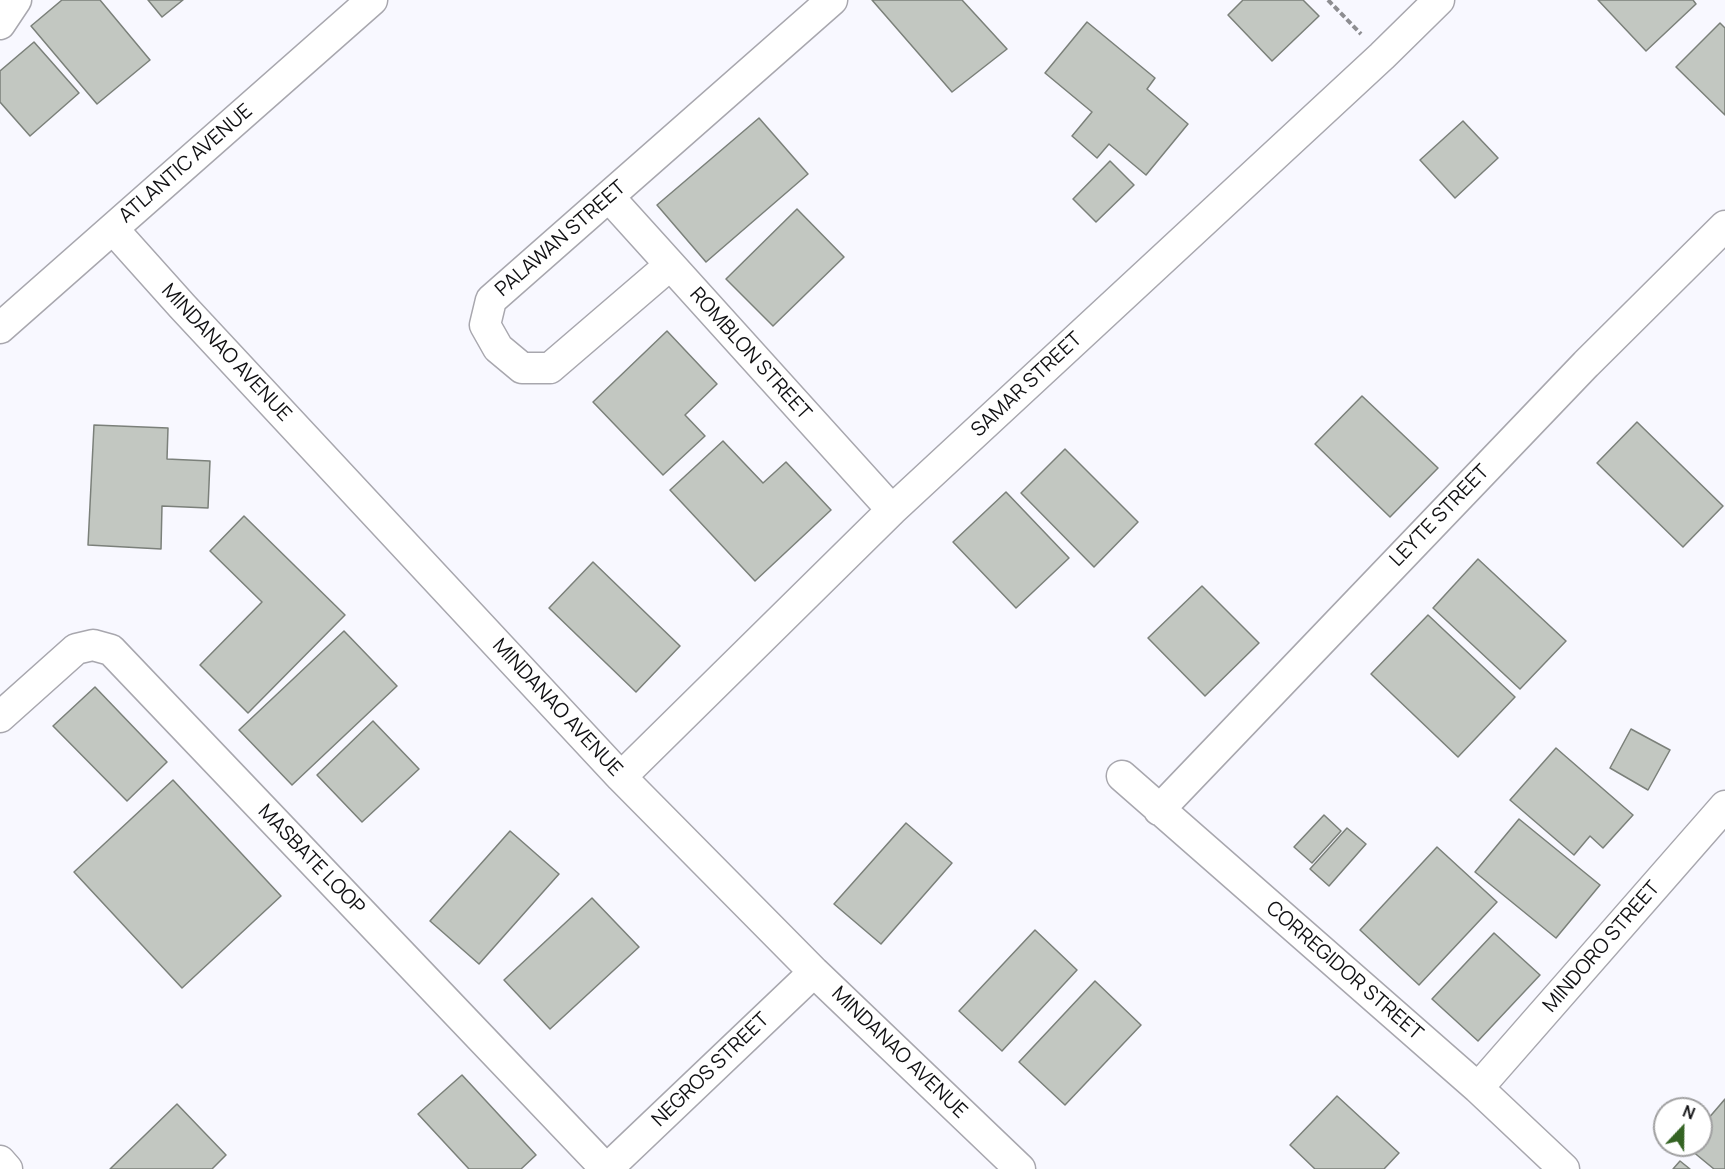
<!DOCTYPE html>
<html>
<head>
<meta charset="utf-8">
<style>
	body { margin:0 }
	#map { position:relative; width:1725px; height:1169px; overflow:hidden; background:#f8f8ff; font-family:Manrope,sans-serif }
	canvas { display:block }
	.north { position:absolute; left:1653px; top:1097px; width:60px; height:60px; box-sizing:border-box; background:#fff; border:2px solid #a0a0a1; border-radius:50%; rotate:22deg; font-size:16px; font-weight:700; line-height:24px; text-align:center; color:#111113 }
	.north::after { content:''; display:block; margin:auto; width:21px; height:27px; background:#346323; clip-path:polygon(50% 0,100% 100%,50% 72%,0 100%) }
</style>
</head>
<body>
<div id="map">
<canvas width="1725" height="1169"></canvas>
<div class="north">N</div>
</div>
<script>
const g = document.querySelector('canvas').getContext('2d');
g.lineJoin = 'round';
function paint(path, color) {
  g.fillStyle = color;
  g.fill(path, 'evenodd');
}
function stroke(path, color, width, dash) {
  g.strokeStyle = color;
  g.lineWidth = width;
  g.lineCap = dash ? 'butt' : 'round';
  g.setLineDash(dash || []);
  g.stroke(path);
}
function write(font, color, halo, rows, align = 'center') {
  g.font = font + ' Manrope,sans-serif';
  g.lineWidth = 6;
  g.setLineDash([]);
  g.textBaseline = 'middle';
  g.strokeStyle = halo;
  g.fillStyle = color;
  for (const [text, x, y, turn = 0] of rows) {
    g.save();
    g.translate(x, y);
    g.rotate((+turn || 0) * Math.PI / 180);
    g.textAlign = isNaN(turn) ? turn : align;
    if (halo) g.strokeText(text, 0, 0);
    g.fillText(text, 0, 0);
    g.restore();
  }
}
const building = new Path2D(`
	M62 0H100L150 60 97 104 31 26Z
	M148 0H183L162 17Z
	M872 0H962L1007 49 952 92Z
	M1243 0H1303L1319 16 1272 61 1228 15Z
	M1598 0H1693L1696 4 1646 51Z
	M1087 22 1155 78 1147 89 1188 124 1146 175 1109 144 1097 158 1072 136 1092 112 1045 73Z
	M1720 23 1725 28V115L1676 67Z
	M34 42 79 93 30 136 0 102V71Z
	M759 118 808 174 706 262 657 205Z
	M1463 121 1498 158 1455 198 1420 160Z
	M1110 161 1134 185 1096 222 1073 199Z
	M797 209 844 257 773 326 726 279Z
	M667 331 717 384 685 415 705 436 663 475 593 402Z
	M1362 396 1438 468 1390 517 1315 444Z
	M1637 422 1723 506 1683 547 1597 463Z
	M94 425 168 428 167 459 210 461 208 508 162 506 161 549 88 545Z
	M723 441 763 483 786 462 831 510 755 581 670 490Z
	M1065 449 1138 522 1094 567 1021 493Z
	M1006 492 1069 558 1016 608 953 542Z
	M244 516 345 615 248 713 200 665 262 602 210 551Z
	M1478 559 1566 641 1520 689 1433 608Z
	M593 562 680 646 636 692 549 608Z
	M1202 586 1259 643 1205 696 1148 638Z
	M1428 615 1515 697 1458 757 1371 674Z
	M344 631 397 686 292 785 239 730Z
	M95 687 167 762 127 801 53 726Z
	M373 721 419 769 362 822 317 775Z
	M1631 729 1670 750 1648 790 1610 768Z
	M1556 748 1633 815 1603 848 1590 836 1574 855 1510 800Z
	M173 780 281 896 182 988 74 872Z
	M1324 815 1341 831 1312 863 1294 847Z
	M1519 819 1600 885 1556 938 1475 872Z
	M906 823 952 863 881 944 834 904Z
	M1347 828 1366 844 1329 886 1310 869Z
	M510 831 559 874 479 964 430 921Z
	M1437 847 1497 902 1419 985 1360 930Z
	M592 898 639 947 550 1029 504 980Z
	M1035 930 1077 970 1002 1051 959 1011Z
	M1494 933 1540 975 1478 1041 1432 999Z
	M1095 981 1141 1025 1065 1105 1019 1062Z
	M462 1075 536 1155 521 1169H469L418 1114Z
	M1337 1096 1399 1153 1384 1169H1315L1290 1145Z
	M1725 1099V1169H1714L1686 1146 1701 1145V1127Z
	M177 1104 226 1155 212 1169H110Z
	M1680 1161 1690 1169H1673Z`);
const path = new Path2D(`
	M1328 0 1361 34`);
const minor = new Path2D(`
	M0 24 16 0
	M609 197 892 510
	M113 229 182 306 621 777 814 972 1020 1169
	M670 265 550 368H522L498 348 485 325 491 300 832 0
	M0 328 372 0
	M0 717 76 649 93 645 111 650 606 1169
	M1122 776 1478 1088 1564 1169
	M621 777 892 510 1382 56 1439 0
	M1159 810 1586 364 1725 226
	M1478 1088 1725 806
	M0 1161 7 1169
	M607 1169 814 972`);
const streetNames = [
	["ATLANTIC AVENUE",186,164,-41],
	["PALAWAN STREET",561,239,-41],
	["MINDANAO AVENUE",226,353,47],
	["ROMBLON STREET",750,354,48],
	["SAMAR STREET",1027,385,-43],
	["LEYTE STREET",1440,516,-46],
	["MINDANAO AVENUE",557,708,47],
	["MASBATE LOOP",311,860,46],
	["MINDORO STREET",1602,947,-49],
	["CORREGIDOR STREET",1344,971,41],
	["MINDANAO AVENUE",899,1053,44],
	["NEGROS STREET",711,1070,-44]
];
paint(building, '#c2c7c1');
stroke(building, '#7b807a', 1.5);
stroke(minor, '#a8a7ae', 33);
stroke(path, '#8d8d91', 4, [6, 3]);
stroke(minor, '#fff', 30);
write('20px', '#111113', '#fff', streetNames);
</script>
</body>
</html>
